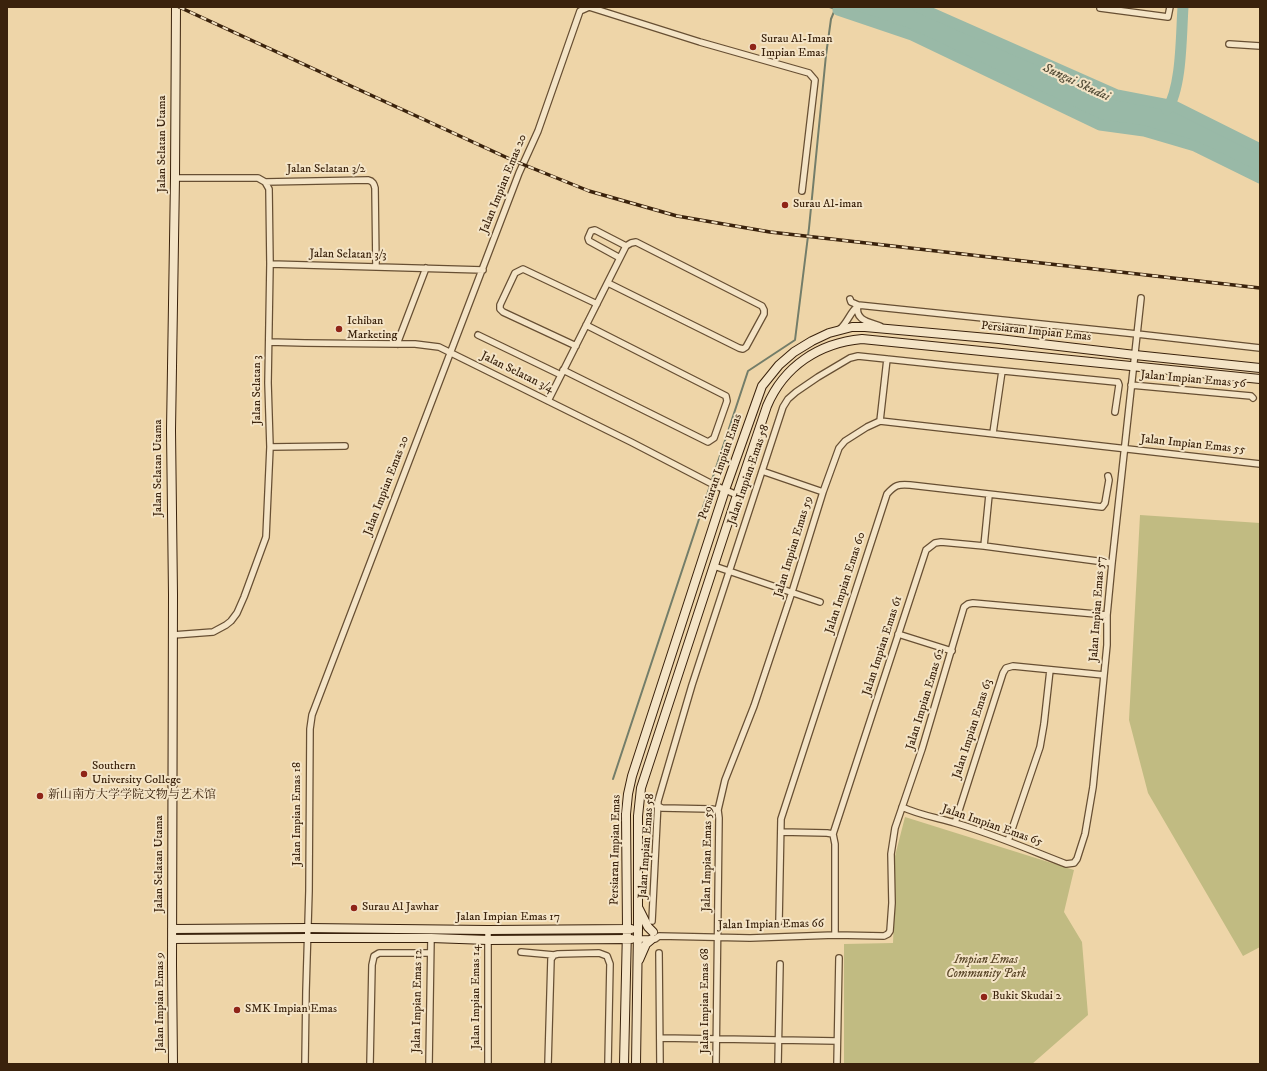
<!DOCTYPE html>
<html>
<head>
<meta charset="utf-8">
<style>
	body { margin:0 }
	#map { position:relative; width:1267px; height:1071px; overflow:hidden; background:#eed5a8; font-family:"IM FELL DW Pica",serif }
	canvas { display:block }
	.frame { position:absolute; inset:0; border:8px solid #3a220c; pointer-events:none }
</style>
</head>
<body>
<div id="map">
<canvas width="1267" height="1071"></canvas>
<div class="frame"></div>
</div>
<script>
const g = document.querySelector('canvas').getContext('2d');
g.lineJoin = 'round';
function paint(path, color) {
  g.fillStyle = color;
  g.fill(path, 'evenodd');
}
function stroke(path, color, width, dash) {
  g.strokeStyle = color;
  g.lineWidth = width;
  g.lineCap = dash ? 'butt' : 'round';
  g.setLineDash(dash || []);
  g.stroke(path);
}
function write(font, color, halo, rows, align = 'center') {
  g.font = font + ' "IM FELL DW Pica","Noto Serif SC",serif';
  g.lineWidth = 4;
  g.setLineDash([]);
  g.textBaseline = 'middle';
  g.strokeStyle = halo;
  g.fillStyle = color;
  for (const [text, x, y, turn = 0] of rows) {
    g.save();
    g.translate(x, y);
    g.rotate((+turn || 0) * Math.PI / 180);
    g.textAlign = isNaN(turn) ? turn : align;
    if (halo) g.strokeText(text, 0, 0);
    g.fillText(text, 0, 0);
    g.restore();
  }
}
const green = new Path2D(`
	M1140 515 1260 523V947L1243 956 1148 793 1129 720Z
	M905 817 1074 870 1064 912 1082 942 1088 1015 1032 1064H844V944L893 943 894 918 895 856Z`);
const water = new Path2D(`
	M828 7H918L1117 95 1174 106 1260 149V178L1195 146 1144 131 1100 125 912 35Z`);
const stream = new Path2D(`
	M613 779 748 371 795 340 809 228 826 55 831 19 836 7`);
const river = new Path2D(`
	M918 7 1117 95 1174 106 1260 149
	M838 10 912 35 1100 125 1144 131 1195 146 1260 178
	M1167 110C1182 87 1181 36 1183 7`);
const street = new Path2D(`
	M1100 8 1168 17 1170 7
	M1229 44 1260 46
	M265 182 368 180C373 181 374 184 375 188L376 267
	M620 258 589 241 588 238 591 231 595 230 626 246
	M270 264 483 270
	M850 299 851 302 858 305 1137 334 1260 348
	M858 305C854 320 869 322 880 326
	M840 329C848 322 850 312 858 306
	M478 335 561 375
	M269 342 305 343 397 344H415L439 347 631 442 714 485 737 495
	M397 344 426 268
	M576 346 503 312 500 309V305L515 273 523 269 597 304
	M563 370 708 442 714 438 727 401 726 396 586 325
	M1131 385 1251 396 1253 398
	M548 401 626 246 631 243 636 242 762 306 764 310V314L746 347 743 349 739 348 608 283
	M880 421 887 359
	M993 433 1002 371
	M270 447 345 446
	M762 471 823 492
	M984 546 989 495
	M714 566 820 602
	M898 634 952 651
	M173 635 213 632 226 625 231 621 237 613 244 597 266 537 270 447 268 383 270 264 269 189 265 182 258 178H175
	M658 806 662 808 711 809 718 810
	M902 807C919 815 938 818 955 823 993 834 1030 850 1066 864L1074 863 1077 859 1085 834 1093 787 1107 645V615L1112 563 1141 298
	M955 823 1003 673 1006 668 1013 666 1104 675
	M781 832 827 833 833 834
	M1008 841 1040 747 1044 724 1050 670
	M652 921 658 801 692 685 783 407 788 399 796 392 818 377 850 358 858 356 953 366 1116 382H1118L1119 385 1115 412
	M779 922 781 819 887 494C895 485 898 484 910 485L1102 507 1105 503 1109 480 1108 476
	M488 930V1064
	M835 935V844L833 834 926 550 935 543 941 542 984 546 1112 563
	M638 939H655L659 936 750 938 835 935 884 936 888 934 890 931 892 903 891 854 895 828 922 749 964 607 968 604 973 603 1107 615
	M521 952 554 955
	M659 953 660 1064
	M660 1038 837 1041
	M305 1064 306 991 309 891 310 729 312 715 519 173 538 131 580 11 589 7 700 42 809 73 815 80 802 191
	M370 1064 372 965 374 956 379 953H430
	M429 1064 431 938
	M548 1064 551 959 554 955 558 954 599 953 607 956 610 964 608 1064
	M716 1064 719 818 718 810 725 780 754 706 792 592 823 492 839 448 845 441 867 427 880 421 1260 464
	M778 1064 780 964
	M837 1064 839 958`);
const secondary = new Path2D(`
	M639 909 648 927 653 932
	M172 929 308 928 488 930 631 929
	M172 939 308 938H431L488 940 631 939
	M639 960 646 944 652 939
	M173 1064 172 965 173 595 171 430 175 178 176 7
	M624 1064 627 929 626 814 628 794 632 776 725 490 762 386 779 365 794 352 812 341 829 333 852 327H865L999 339 1135 355 1260 368
	M636 1064 638 929V816L641 788 737 495 767 406C784 366 819 343 862 339L1260 379`);
const rail = new Path2D(`
	M179 7 512 160 589 191 677 216 770 232 1260 288`);
const markers = [
	[753,47,4,"#8f2418"],
	[785,205,4,"#8f2418"],
	[339,329,4,"#8f2418"],
	[84,774,4,"#8f2418"],
	[40,796,4,"#8f2418"],
	[354,908,4,"#8f2418"],
	[984,997,4,"#8f2418"],
	[237,1010,4,"#8f2418"]
];
const poiNames = [
	["Surau Al-Iman",761,40],
	["Impian Emas",761,54],
	["Surau Al-iman",793,205],
	["Ichiban",347,322],
	["Marketing",347,336],
	["Southern",92,767],
	["University College",92,781],
	["新山南方大学学院文物与艺术馆",48,796],
	["Surau Al Jawhar",362,908],
	["Bukit Skudai 2",992,997],
	["SMK Impian Emas",245,1010]
];
const streetNames = [
	["Jalan Selatan Utama",163,144,-90],
	["Jalan Selatan 3/2",326,170],
	["Jalan Impian Emas 20",504,184,-68],
	["Jalan Selatan 3/3",348,255,1],
	["Persiaran Impian Emas",1036,332,6],
	["Jalan Selatan 3/4",517,373,26],
	["Jalan Impian Emas 56",1193,380,5],
	["Jalan Selatan 3",258,390,-90],
	["Jalan Impian Emas 55",1193,445,6],
	["Persiaran Impian Emas",721,467,-71],
	["Jalan Selatan Utama",159,468,-90],
	["Jalan Impian Emas 58",749,475,-71],
	["Jalan Impian Emas 20",387,486,-69],
	["Jalan Impian Emas 59",794,547,-73],
	["Jalan Impian Emas 60",846,583,-72],
	["Jalan Impian Emas 57",1098,609,-86],
	["Jalan Impian Emas 61",883,646,-72],
	["Jalan Impian Emas 62",926,699,-73],
	["Jalan Impian Emas 63",973,729,-72],
	["Jalan Impian Emas 18",298,814,-90],
	["Jalan Impian Emas 65",992,826,19],
	["Jalan Impian Emas 58",647,846,-86],
	["Persiaran Impian Emas",616,850,-89],
	["Jalan Impian Emas 59",708,859,-89],
	["Jalan Selatan Utama",160,864,-90],
	["Jalan Impian Emas 17",508,918],
	["Jalan Impian Emas 66",771,925,-1],
	["Jalan Impian Emas 14",477,997,-90],
	["Jalan Impian Emas 12",418,1001,-89],
	["Jalan Impian Emas 68",706,1001,-90],
	["Jalan Impian Emas 9",161,1002,-90]
];
const parkNames = [
	["Impian Emas",986,961],
	["Community Park",986,975]
];
const waterNames = [
	["Sungai Skudai",1076,83,25]
];
paint(green, '#c1bb82');
paint(water, '#99b9a7');
stroke(water, '#737d69', 1);
stroke(stream, '#737d69', 2);
stroke(river, '#99b9a7', 11);
stroke(street, '#674f33', 8);
stroke(secondary, '#3a220c', 10);
stroke(street, '#f4e4c6', 5.5);
stroke(secondary, '#f4e4c6', 8);
stroke(rail, '#3a220c', 3.5);
stroke(rail, '#f4e4c6', 2, [6]);
for (const [x, y, r, color] of markers) {
  const dot = new Path2D();
  dot.arc(x, y, r, 0, 2 * Math.PI);
  g.fillStyle = color;
  g.fill(dot);
  stroke(dot, '#f4e4c6', 1.5);
}
write('12px', '#3a220c', '#f4e4c6', poiNames, 'left');
write('12px', '#3a220c', '#f4e4c6', streetNames);
write('italic 12px', '#5c482a', '#f4e4c6', parkNames);
write('italic 13px', '#564f3a', '#f4e4c6', waterNames);
</script>
</body>
</html>
